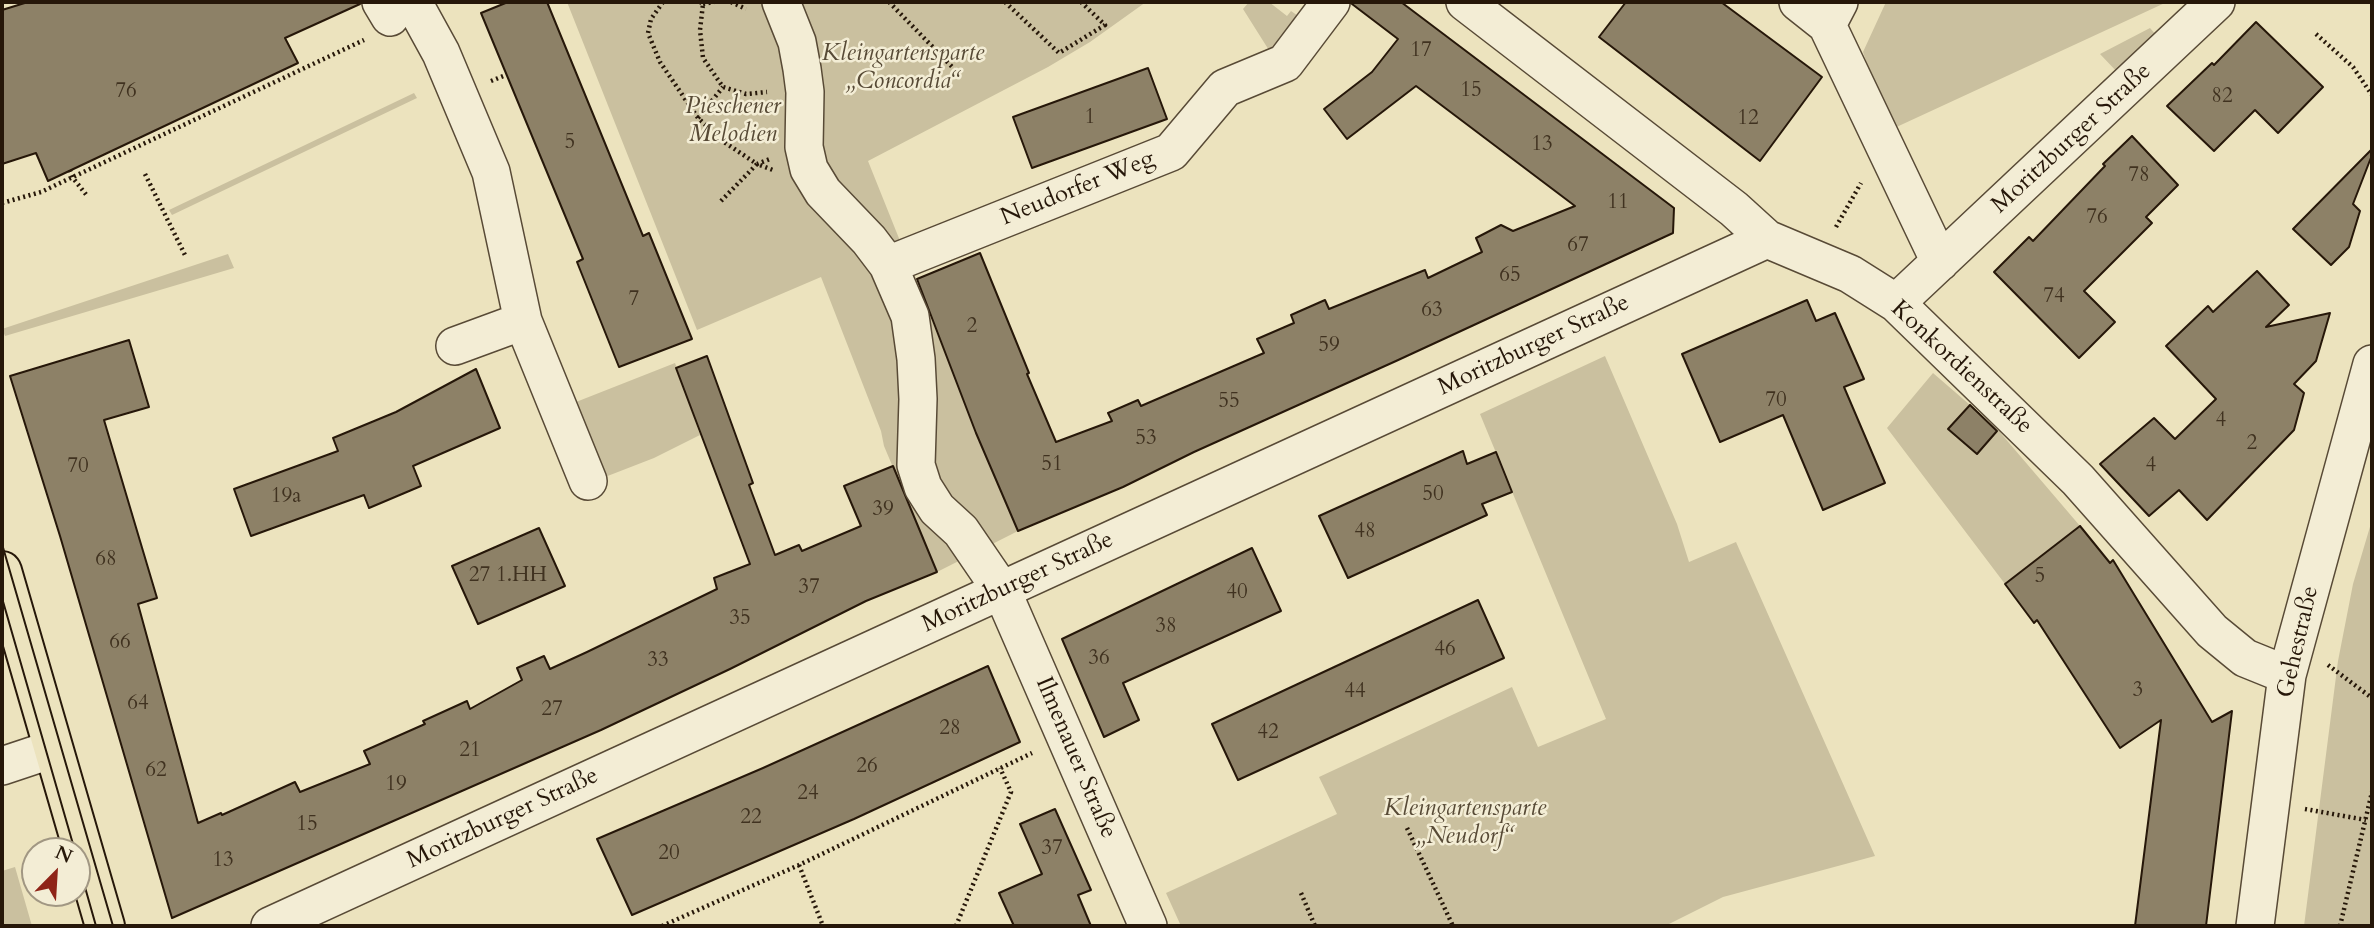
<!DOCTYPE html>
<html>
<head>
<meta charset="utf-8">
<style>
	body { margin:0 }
	#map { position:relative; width:2374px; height:928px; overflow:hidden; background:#ece3be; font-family:Cardo,serif }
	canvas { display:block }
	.frame { position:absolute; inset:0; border:4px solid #261709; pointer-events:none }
	.north { position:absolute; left:21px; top:837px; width:70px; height:70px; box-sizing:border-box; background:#f3edd5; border:2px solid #a19783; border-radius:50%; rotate:24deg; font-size:19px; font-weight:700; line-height:28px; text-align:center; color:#261709 }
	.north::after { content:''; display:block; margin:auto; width:24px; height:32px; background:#8f2418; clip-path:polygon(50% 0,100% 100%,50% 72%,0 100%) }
</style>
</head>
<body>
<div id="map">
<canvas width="2374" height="928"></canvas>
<div class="frame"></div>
<div class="north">N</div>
</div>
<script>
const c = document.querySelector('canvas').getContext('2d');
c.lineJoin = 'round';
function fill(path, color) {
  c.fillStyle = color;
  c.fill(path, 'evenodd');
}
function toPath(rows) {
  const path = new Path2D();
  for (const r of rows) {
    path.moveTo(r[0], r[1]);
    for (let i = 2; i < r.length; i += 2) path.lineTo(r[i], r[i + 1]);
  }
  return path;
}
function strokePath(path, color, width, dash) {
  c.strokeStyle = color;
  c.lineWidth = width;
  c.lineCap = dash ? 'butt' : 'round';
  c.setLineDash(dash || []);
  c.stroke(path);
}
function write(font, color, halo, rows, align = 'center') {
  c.font = font + ' Cardo,serif';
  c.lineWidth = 5;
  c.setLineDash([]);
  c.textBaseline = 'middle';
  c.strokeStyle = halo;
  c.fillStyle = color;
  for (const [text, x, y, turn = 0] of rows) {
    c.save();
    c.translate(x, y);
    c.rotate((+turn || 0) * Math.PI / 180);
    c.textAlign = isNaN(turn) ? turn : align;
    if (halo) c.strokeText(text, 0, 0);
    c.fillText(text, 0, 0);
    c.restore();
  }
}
fill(toPath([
	[567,2,1146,2,1090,42,1048,67,868,161,977,433,1018,531,937,572,884,446,881,431,821,277,697,330],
	[1249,2,1269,2,1287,16,1291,11,1301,18,1272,55,1243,9],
	[1886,2,2167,2,1890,130,1863,52],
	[2150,28,2157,36,2119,74,2100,54],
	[414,93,417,98,172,215,169,210],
	[228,254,234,268,5,336,2,329],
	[1605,356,1677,524,1689,562,1736,542,1875,856,1723,897,1665,926,1181,926,1166,893,1337,814,1319,777,1512,687,1538,747,1606,719,1480,414],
	[675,363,700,435,654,458,605,477,576,402],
	[1933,373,1970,405,1949,428,1977,454,1998,430,2080,526,2005,584,1887,428],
	[2372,520,2372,926,2304,926,2338,661,2353,584],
	[15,867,32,926,2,926,2,871]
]), '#cac09f');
const building = toPath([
	[28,2,360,2,360,4,285,38,298,63,48,181,36,153,2,164,2,10,28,2],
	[508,2,547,2,643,236,649,233,692,339,619,367,577,262,583,259,481,13,508,2],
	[1352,2,1401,2,1674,208,1673,233,1396,361,1194,452,1123,487,1018,531,976,433,917,279,980,253,1029,373,1027,374,1056,442,1112,421,1108,413,1138,400,1141,406,1264,353,1257,339,1294,323,1291,315,1325,300,1329,309,1425,270,1428,278,1482,252,1476,238,1501,225,1513,231,1575,206,1416,86,1347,139,1324,109,1372,72,1398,39,1352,4,1352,2],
	[1626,2,1721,2,1822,77,1760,161,1599,37,1626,2],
	[2256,22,2323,87,2278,133,2255,110,2214,151,2167,106,2212,63,2214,65,2256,22],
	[1148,68,1167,119,1032,168,1013,117,1148,68],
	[2132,136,2178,185,2146,217,2152,223,2084,291,2115,322,2079,358,1994,272,2029,237,2033,241,2105,166,2103,164,2132,136],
	[2372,149,2372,155,2353,204,2360,211,2349,247,2331,265,2293,229,2372,149],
	[2257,271,2289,305,2266,327,2330,313,2316,361,2294,384,2304,393,2294,430,2207,520,2179,490,2149,516,2100,464,2154,418,2175,439,2216,399,2166,346,2208,306,2213,312,2257,271],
	[1807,300,1816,321,1835,313,1864,379,1844,387,1885,483,1823,510,1783,415,1720,442,1682,354,1807,300],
	[129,340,149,407,104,420,157,598,138,604,198,823,221,813,222,815,295,782,300,792,370,764,364,751,425,724,423,721,467,701,470,709,522,680,517,668,544,656,550,669,587,652,717,589,714,578,750,564,676,368,707,356,753,483,749,485,775,555,799,545,802,551,861,526,844,486,893,466,937,572,866,601,730,669,601,730,172,918,60,536,10,376,129,340],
	[476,369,500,428,413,466,421,486,369,508,364,495,251,536,234,489,338,451,333,438,396,412,476,369],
	[1970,405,1997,431,1977,454,1948,429,1970,405],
	[1463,451,1467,464,1496,452,1512,492,1482,504,1487,515,1348,578,1319,516,1463,451],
	[2080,526,2110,563,2113,560,2212,722,2232,711,2206,926,2135,926,2161,720,2120,748,2037,620,2034,623,2005,584,2080,526],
	[539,528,565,586,478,624,452,566,539,528],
	[1252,548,1281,611,1123,683,1139,720,1104,737,1062,639,1252,548],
	[1478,600,1504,658,1238,780,1212,724,1478,600],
	[988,666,1020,742,854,819,632,915,597,839,763,768,988,666],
	[1055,809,1091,890,1078,895,1091,926,1014,926,999,893,1042,874,1020,824,1055,809]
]);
fill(building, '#8d8167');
strokePath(building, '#261709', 2);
const minor = toPath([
	[381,2,390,17],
	[413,2,441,53,491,172,523,321,588,481],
	[781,2,797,42,802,69,805,92,804,147,809,169,823,192,869,240,888,265,910,316,916,359,918,399,916,465,923,487,937,509,961,531,1002,591,1148,926],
	[1465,2,1734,209,1767,239,1850,274,1896,303,2078,480,2212,631,2245,658,2287,675],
	[1798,2,1827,25],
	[1839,2,1827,25,1940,262],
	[888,265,1171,152,1225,88,1285,63,1331,2],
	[1896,303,2216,2],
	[455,346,523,321],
	[2,766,53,749],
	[270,926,1767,239],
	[2255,926,2287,675,2372,364]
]);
const major = toPath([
	[2,571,105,926]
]);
strokePath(minor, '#584a36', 40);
strokePath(major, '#261709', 42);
strokePath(toPath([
	[663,2,651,19,648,33,660,62,698,118,724,142,757,164,770,159],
	[700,2,703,4,700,30,703,58,723,87,746,94,767,92],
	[731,2,746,9],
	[889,2,961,76],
	[1005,2,1059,53,1105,25,1081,2],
	[703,4,714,2],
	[2316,34,2353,67,2372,95],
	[491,81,506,75],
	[698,118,723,87],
	[70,170,73,178,88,197],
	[145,174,186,257],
	[721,201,757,164,773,170],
	[2,203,41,192,364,40],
	[1836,227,1861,183],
	[2328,665,2372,698],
	[2305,809,2366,820],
	[1407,828,1453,926],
	[799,865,823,926],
	[1301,893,1315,926],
	[662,926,799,865,1032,753],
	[956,926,1011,792,1000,768],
	[2340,926,2372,792]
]), '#261709', 4.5, [2, 3.5]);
strokePath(minor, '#f3edd5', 37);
strokePath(major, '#ece3be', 38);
strokePath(toPath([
	[2,544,113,926],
	[2,598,75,851],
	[77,859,96,926]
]), '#261709', 2);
write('21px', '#403220', null, [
	["17",1421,51],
	["15",1471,91],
	["76",126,92],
	["82",2222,97],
	["1",1090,118],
	["12",1748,119],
	["5",570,143],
	["13",1542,145],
	["78",2139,176],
	["11",1618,203],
	["76",2097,218],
	["67",1578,246],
	["65",1510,276],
	["74",2054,297],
	["7",634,300],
	["63",1432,311],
	["2",972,327],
	["59",1329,346],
	["70",1776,401],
	["55",1229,402],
	["4",2221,421],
	["53",1146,439],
	["2",2252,444],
	["51",1052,465],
	["4",2151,466],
	["70",78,467],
	["50",1433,495],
	["19a",286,497],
	["39",883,510],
	["48",1365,532],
	["68",106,560],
	["27 1.HH",508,576],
	["5",2040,577],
	["37",809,588],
	["40",1237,593],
	["35",740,619],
	["38",1166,627],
	["66",120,643],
	["46",1445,650],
	["36",1099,659],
	["33",658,661],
	["3",2138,691],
	["44",1355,692],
	["64",138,704],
	["27",552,710],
	["28",950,729],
	["42",1268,733],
	["21",470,751],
	["26",867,767],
	["62",156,771],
	["19",396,785],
	["24",808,794],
	["22",751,818],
	["15",307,825],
	["37",1052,849],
	["20",669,854],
	["13",223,861]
]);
write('italic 24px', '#574a36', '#f3edd5', [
	["Kleingartensparte",903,54],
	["„Concordia“",903,82],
	["Pieschener",733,107],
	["Melodien",733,135],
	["Kleingartensparte",1465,809],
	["„Neudorf“",1465,837]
]);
write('24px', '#261709', '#f3edd5', [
	["Moritzburger Straße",2072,139,-43],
	["Neudorfer Weg",1078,189,-22],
	["Moritzburger Straße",1534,346,-25],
	["Konkordienstraße",1961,368,43],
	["Moritzburger Straße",1018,583,-25],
	["Gehestraße",2299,642,-77],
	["Ilmenauer Straße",1075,758,67],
	["Moritzburger Straße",503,819,-25]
]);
</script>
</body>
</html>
